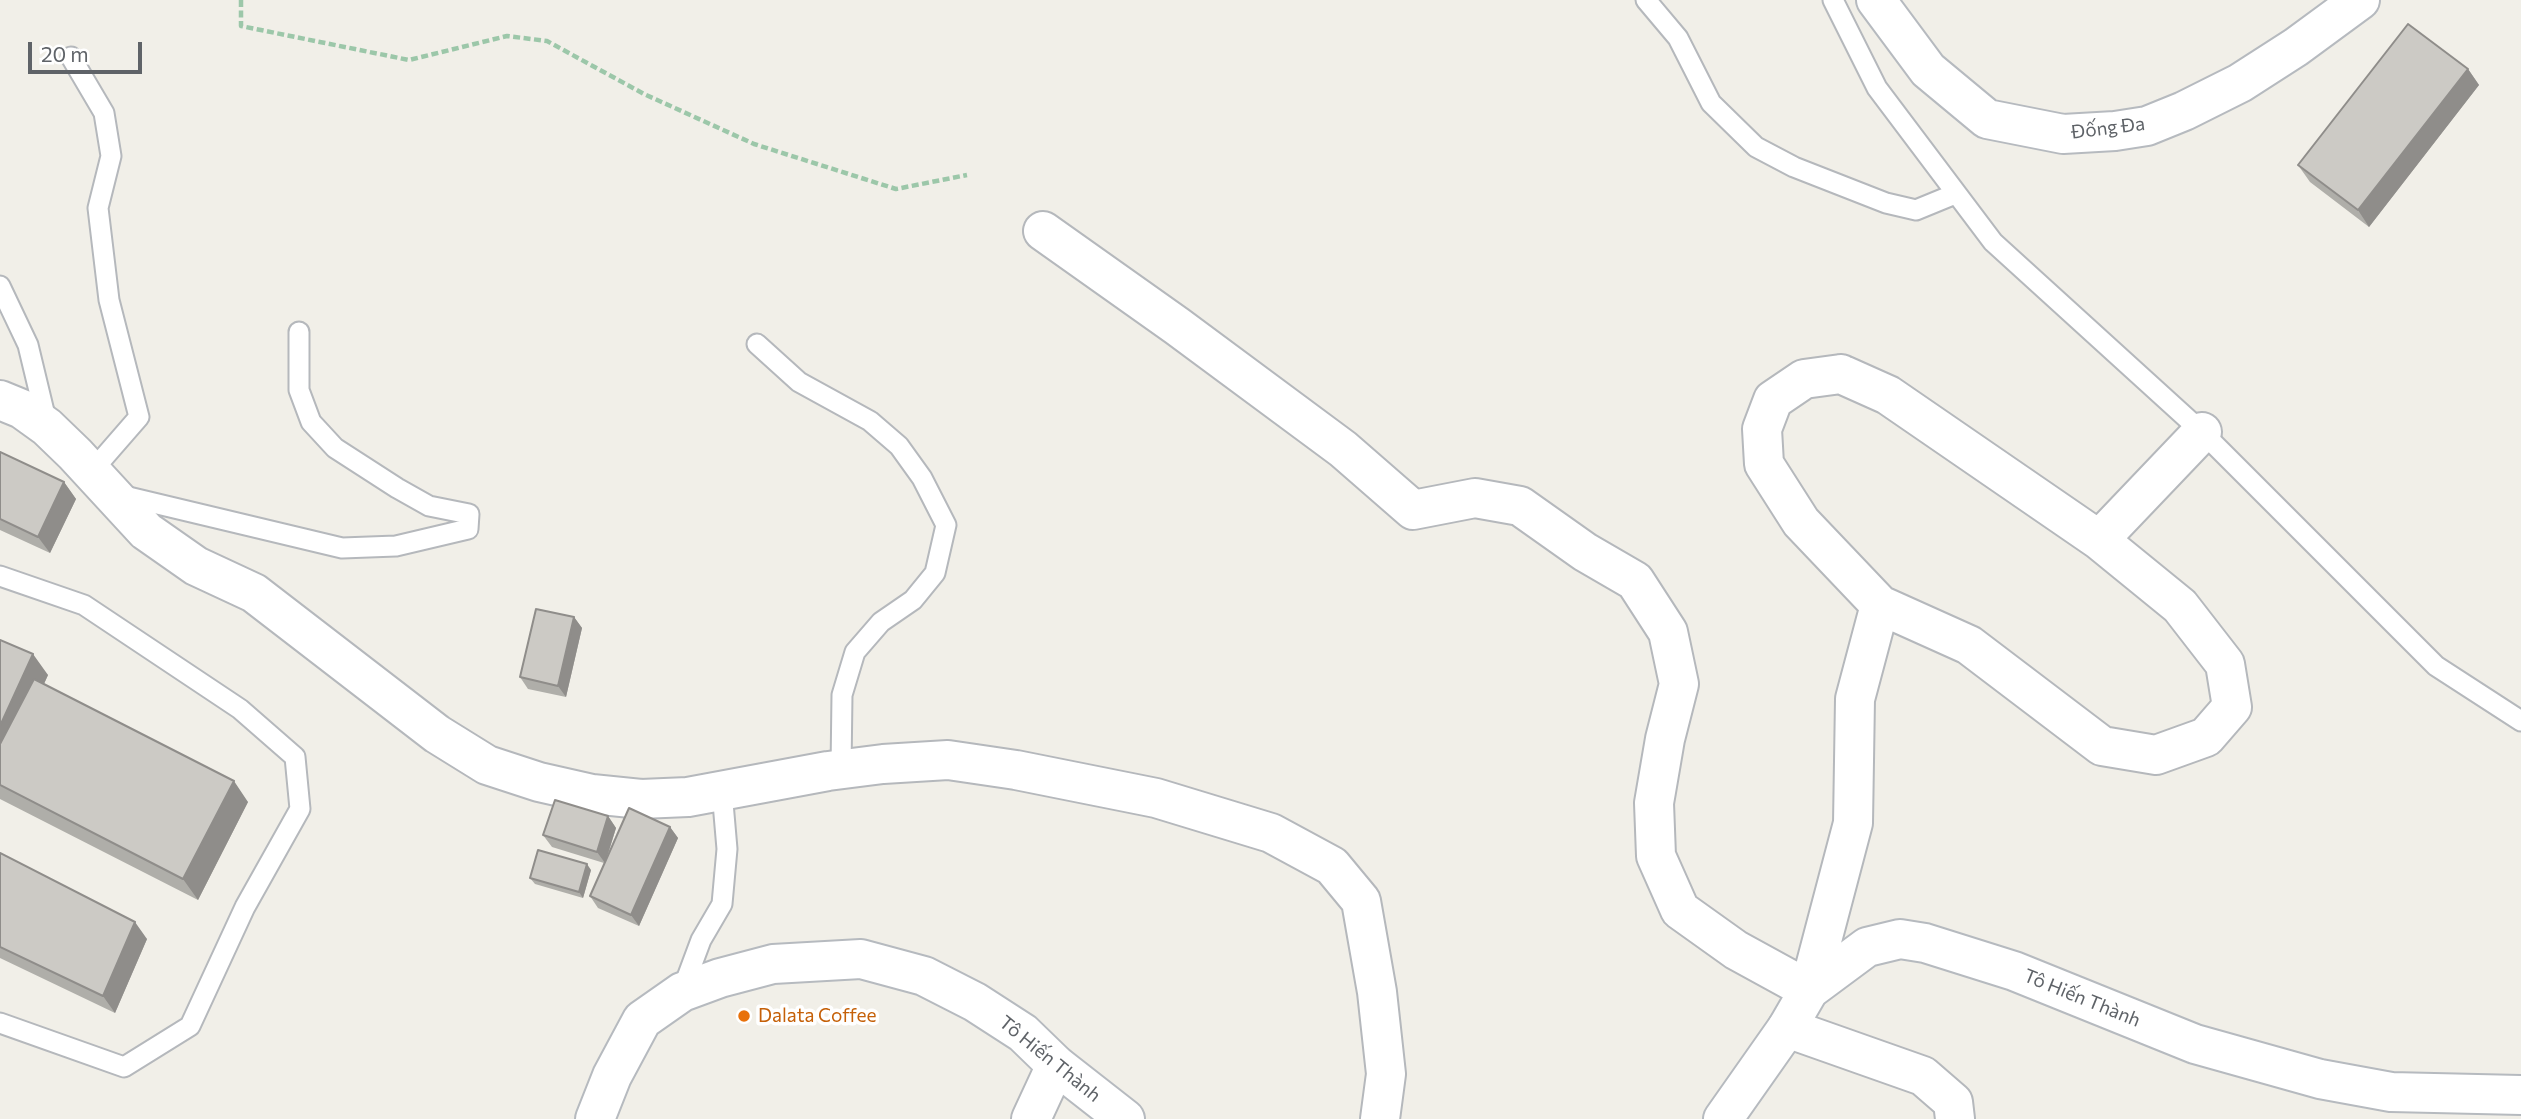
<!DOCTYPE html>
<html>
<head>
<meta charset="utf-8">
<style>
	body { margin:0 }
	#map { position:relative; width:2521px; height:1119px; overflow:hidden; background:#f1efe8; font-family:Commissioner,sans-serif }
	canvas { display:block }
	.scale { position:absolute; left:28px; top:42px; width:114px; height:32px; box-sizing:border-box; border:4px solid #5f6368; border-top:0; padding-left:9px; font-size:21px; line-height:24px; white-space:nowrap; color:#5f6368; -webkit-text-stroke:5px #fff; paint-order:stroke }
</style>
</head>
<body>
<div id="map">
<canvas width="2521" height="1119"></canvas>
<div class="scale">20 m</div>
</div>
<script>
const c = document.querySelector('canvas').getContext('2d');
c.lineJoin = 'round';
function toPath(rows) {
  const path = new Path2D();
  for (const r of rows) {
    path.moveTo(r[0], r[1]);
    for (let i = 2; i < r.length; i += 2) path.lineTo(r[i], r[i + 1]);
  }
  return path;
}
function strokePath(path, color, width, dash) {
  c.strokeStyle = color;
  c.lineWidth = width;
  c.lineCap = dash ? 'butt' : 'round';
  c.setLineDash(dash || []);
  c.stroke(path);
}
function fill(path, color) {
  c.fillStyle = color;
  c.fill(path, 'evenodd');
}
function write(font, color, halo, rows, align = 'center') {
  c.font = font + ' Commissioner,sans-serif';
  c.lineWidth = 7;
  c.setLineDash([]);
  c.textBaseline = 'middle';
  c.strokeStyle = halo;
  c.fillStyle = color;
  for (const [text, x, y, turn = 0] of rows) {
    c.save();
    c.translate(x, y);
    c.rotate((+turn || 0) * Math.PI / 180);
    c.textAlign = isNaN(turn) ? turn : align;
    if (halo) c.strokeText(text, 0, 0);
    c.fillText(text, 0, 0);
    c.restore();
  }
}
const lane = toPath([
	[1646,0,1678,38,1711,103,1756,147,1794,167,1886,203,1916,210,1955,194],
	[1833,0,1877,88,1993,242,2202,432,2436,666,2521,721],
	[71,57,104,113,111,156,98,208,109,300,139,417,92,471],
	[0,286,28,345,47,424],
	[757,344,799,382,870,421,899,446,922,478,946,525,935,573,913,600,881,622,855,652,842,695,841,769],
	[120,495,342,548,396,546,468,529,469,514,429,506,397,488,335,448,311,422,299,390,299,332],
	[0,576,84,605,240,709,295,757,300,809,245,907,190,1026,124,1067,0,1023],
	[682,991,701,940,722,904,727,849,722,791]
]);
const street = toPath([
	[1043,231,1177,326,1343,449,1413,510,1475,498,1520,506,1585,552,1635,581,1668,632,1679,684,1665,739,1654,803,1656,856,1680,910,1736,950,1809,990,1853,823,1855,699,1880,605],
	[1841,374,1888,395,2099,540,2180,606,2225,664,2232,707,2206,737,2156,755,2102,746,1969,645,1880,605,1801,522,1764,464,1762,429,1773,400,1804,379,1841,374],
	[0,400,22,409,47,427,75,454,146,531,196,566,254,593,437,734,487,765,539,782,592,794,641,799,688,797,828,771,883,764,948,760,1016,770,1156,798,1271,833,1332,866,1361,901,1377,992,1386,1074,1380,1119],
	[2099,540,2202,432],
	[1787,1028,1923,1076,1953,1102,1955,1119],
	[1031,1119,1056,1065]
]);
const secondary = toPath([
	[1876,0,1928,70,1987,119,2063,134,2115,131,2147,126,2184,111,2240,83,2296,47,2360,0],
	[595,1119,612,1076,642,1020,682,992,720,978,773,964,861,959,924,976,975,1002,1023,1033,1056,1065,1125,1119],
	[1723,1119,1787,1028,1809,990,1867,947,1900,939,1925,943,2014,971,2195,1044,2320,1079,2391,1092,2521,1095]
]);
strokePath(lane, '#b5b8bc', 23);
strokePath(street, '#b5b8bc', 42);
strokePath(secondary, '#b6babf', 42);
strokePath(toPath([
	[241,0,241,26,409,60,507,36,547,41,644,94,754,144,896,189,967,175]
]), '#9cc7a9', 4.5, [7, 3.5]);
strokePath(lane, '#fff', 19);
strokePath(street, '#fff', 38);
strokePath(secondary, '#fff', 38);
fill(toPath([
	[2468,69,2479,85,2369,227,2310,182,2298,165],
	[0,452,64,482,76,499,50,553,0,530],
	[574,617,582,628,566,697,528,689,520,677],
	[0,640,48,675,44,684,248,802,198,900,0,799],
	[608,816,616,828,606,861,670,827,678,838,639,926,598,908,590,896,604,863,552,847,543,835],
	[0,853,147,939,115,1013,0,958],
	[591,870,583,898,535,884,530,878]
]), '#afaea9');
fill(toPath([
	[2468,69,2479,85,2369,227,2358,210],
	[64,482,76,499,50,553,38,537],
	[574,617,582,628,566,697,558,686],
	[33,654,48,675,0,779,0,726],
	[234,781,248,802,198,900,183,879],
	[608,816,616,828,605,863,597,852],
	[670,827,678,838,639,926,631,915],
	[587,864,591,870,583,898,579,892],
	[135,922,147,939,115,1013,103,996]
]), '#8f8d8a');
const building = toPath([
	[2408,24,2468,69,2358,210,2298,165,2408,24],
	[0,452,64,482,38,537,0,519,0,452],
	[536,609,574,617,558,686,520,677,536,609],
	[0,640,33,654,0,726,0,640],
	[34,679,234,781,183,879,0,785,0,744,34,679],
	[555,800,608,816,597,852,543,835,555,800],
	[629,808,670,827,631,915,590,896,629,808],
	[538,850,587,864,579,892,530,878,538,850],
	[0,853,135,922,103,996,0,947,0,853]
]);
fill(building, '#cccac5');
strokePath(building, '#8f8d8a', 2);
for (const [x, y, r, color] of [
	[744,1016,7,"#e8710a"]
]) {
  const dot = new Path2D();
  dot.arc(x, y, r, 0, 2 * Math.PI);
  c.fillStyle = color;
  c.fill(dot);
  strokePath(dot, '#fff', 2.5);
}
write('19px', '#5f6368', '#fff', [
	["Đống Đa",2108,128,-7],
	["Tô Hiến Thành",2082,998,22],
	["Tô Hiến Thành",1050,1059,39]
]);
write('19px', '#c56008', '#fff', [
	["Dalata Coffee",758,1016]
], 'left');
</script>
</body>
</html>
